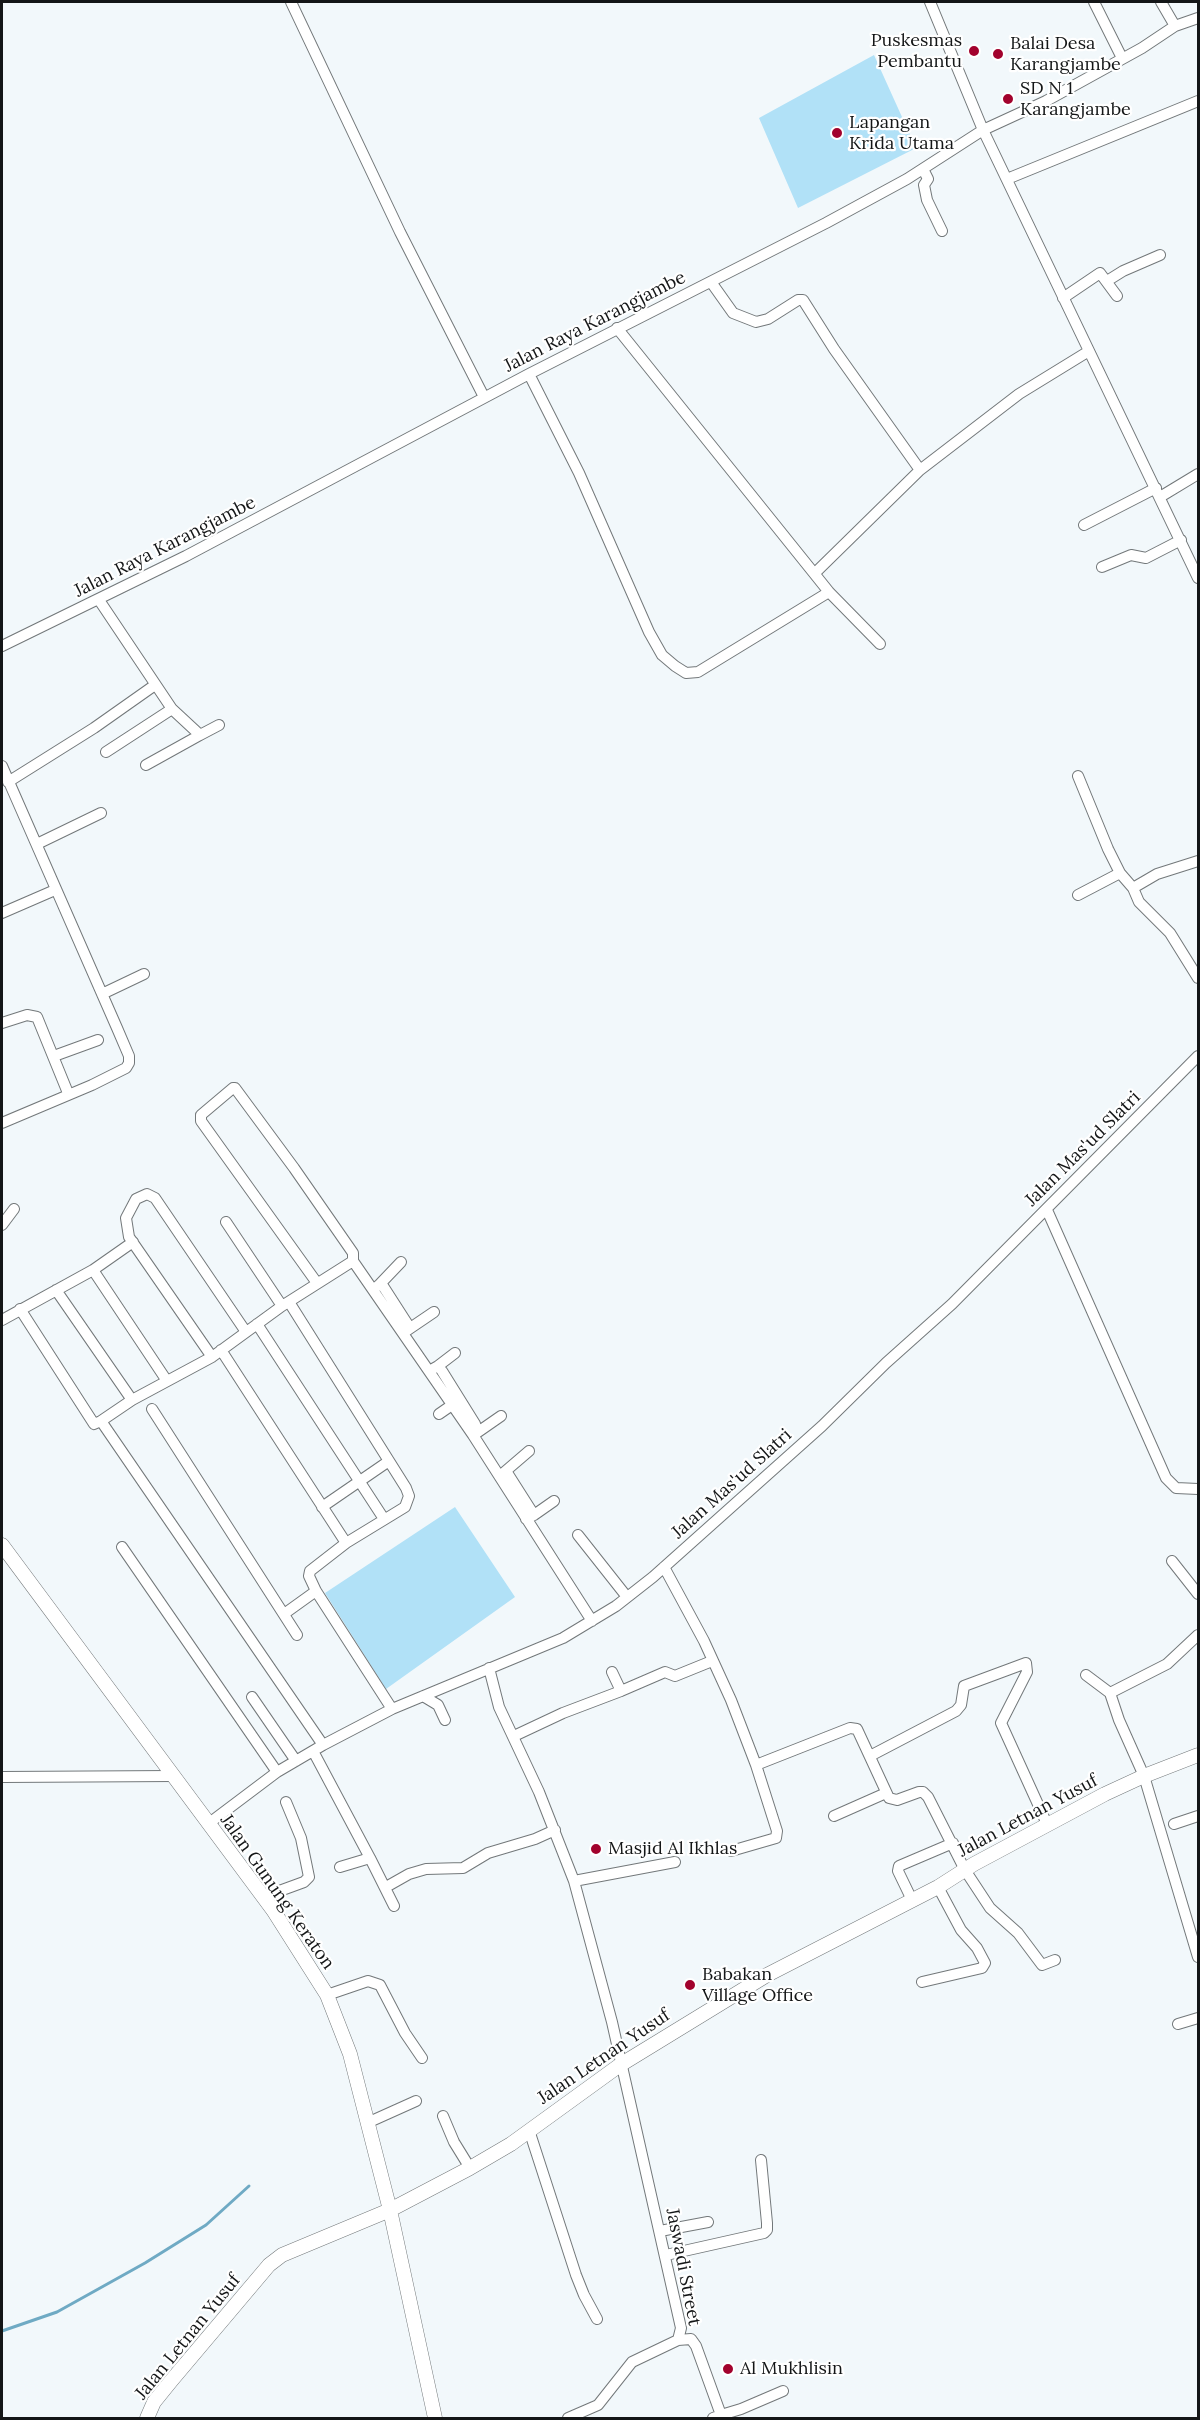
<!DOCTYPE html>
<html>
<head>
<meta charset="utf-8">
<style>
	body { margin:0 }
	#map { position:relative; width:1200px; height:2420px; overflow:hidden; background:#f2f8fb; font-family:Lora,serif }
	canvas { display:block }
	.frame { position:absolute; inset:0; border:3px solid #141617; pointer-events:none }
</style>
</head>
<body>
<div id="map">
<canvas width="1200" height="2420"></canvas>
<div class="frame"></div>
</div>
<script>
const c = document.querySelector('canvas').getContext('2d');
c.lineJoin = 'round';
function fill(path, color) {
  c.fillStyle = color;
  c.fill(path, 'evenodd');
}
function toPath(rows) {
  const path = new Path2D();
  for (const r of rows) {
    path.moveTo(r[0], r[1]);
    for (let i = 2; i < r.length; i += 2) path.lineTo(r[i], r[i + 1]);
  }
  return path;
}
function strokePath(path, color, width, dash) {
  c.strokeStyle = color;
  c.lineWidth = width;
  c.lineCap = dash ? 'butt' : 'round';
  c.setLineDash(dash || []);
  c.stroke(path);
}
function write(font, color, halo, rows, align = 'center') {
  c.font = font + ' Lora,serif';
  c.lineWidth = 4.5;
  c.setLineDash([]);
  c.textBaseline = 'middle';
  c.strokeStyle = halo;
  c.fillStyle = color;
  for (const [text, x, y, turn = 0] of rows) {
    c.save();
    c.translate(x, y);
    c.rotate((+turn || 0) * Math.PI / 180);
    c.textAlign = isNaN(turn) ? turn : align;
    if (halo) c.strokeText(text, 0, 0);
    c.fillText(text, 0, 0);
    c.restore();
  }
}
fill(toPath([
	[874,55,916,148,798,208,759,118],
	[455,1507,515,1597,386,1689,325,1593]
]), '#b1e1f7');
strokePath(toPath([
	[2,2331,57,2312,145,2263,206,2225,249,2186]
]), '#6faac4', 3);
const minor = toPath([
	[291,2,400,232,484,397],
	[930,2,983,130,1198,578],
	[1094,2,1122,58],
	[1161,2,1175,26],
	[923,169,928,179,924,185,927,200,942,231],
	[1007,179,1198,101],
	[1107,281,1123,271,1160,255],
	[711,282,733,313,756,322,768,319,798,300,803,300,834,349,920,470],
	[1063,298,1100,273,1117,296],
	[617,328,829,592,880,644],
	[529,374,579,473,649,632,662,655,675,666,686,673,698,672,829,592],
	[1160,497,1198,474],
	[1084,525,1156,488],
	[1102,567,1131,555,1146,558,1181,540],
	[815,573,920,470,1019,394,1089,351],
	[99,600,172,709,106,752],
	[2,646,186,556,529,374,826,223,907,179,983,130,1046,101,1142,48,1175,26,1198,18],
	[200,735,219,725],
	[146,765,200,735,172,709],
	[2,766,117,1028,129,1056,129,1063,126,1068,92,1085,2,1123],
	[1078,776,1108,849,1120,873,1133,888],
	[8,782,94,728,155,685],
	[37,844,101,813],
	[1198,861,1157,874,1133,888,1139,902,1170,933,1198,978],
	[1078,895,1120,873],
	[2,913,55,890],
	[102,994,144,974],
	[2,1023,27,1015,37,1017,68,1093],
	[54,1056,98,1040],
	[1047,1210,1166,1478,1176,1488,1198,1489],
	[226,1222,282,1306],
	[2,1225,14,1209],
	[353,1261,473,1435,592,1621],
	[93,1270,167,1381],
	[317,1283,201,1121,201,1115,233,1088,235,1088,294,1168,353,1253,353,1261,282,1306,212,1357,132,1400,101,1421,323,1745],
	[380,1284,401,1262],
	[374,1289,380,1284,383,1286,410,1328],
	[56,1290,132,1400],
	[289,1302,406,1488,409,1496,405,1507,346,1543,310,1571,309,1576,316,1591,392,1709],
	[20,1309,94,1424,101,1421],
	[2,1320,93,1270,133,1242],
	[257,1324,384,1519],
	[406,1331,434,1312],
	[221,1350,346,1543],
	[212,1357,129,1237,126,1218,136,1199,147,1194,155,1198,246,1332],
	[438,1366,455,1353],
	[429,1371,438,1366,442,1371,475,1424,478,1432,473,1435],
	[152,1409,297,1635],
	[439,1414,452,1405],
	[478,1432,501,1416],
	[506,1471,534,1515,526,1519],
	[501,1475,529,1451],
	[322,1507,389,1461],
	[534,1515,554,1501],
	[578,1535,627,1597],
	[122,1547,277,1772],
	[1172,1561,1198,1594],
	[664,1567,704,1641,731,1700,756,1765,850,1728,857,1729,889,1798,897,1800,919,1792,923,1792,928,1797,965,1870,990,1908,1018,1933,1042,1965,1055,1960],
	[284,1614,316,1591],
	[489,1668,499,1707,539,1792,574,1881,612,2022,681,2328,678,2340,632,2362,598,2405,568,2418],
	[612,1672,621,1691,665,1672,675,1676,712,1661],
	[1086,1675,1110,1693,1167,1664,1198,1635],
	[1110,1693,1119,1720,1144,1776,1198,1957],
	[423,1696,438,1705,445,1720],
	[252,1697,296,1761],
	[514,1736,563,1713,621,1691],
	[313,1751,370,1858,340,1867],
	[870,1756,956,1711,961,1705,964,1686,1026,1663,1027,1672,1001,1723,1047,1824],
	[2,1777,173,1776],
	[834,1816,886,1793],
	[208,1824,277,1772,323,1745,392,1709,563,1638,616,1606,653,1577,822,1426,886,1363,952,1304,1198,1056],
	[1174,1824,1198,1816],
	[731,1851,776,1838,777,1831,756,1765],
	[370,1858,394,1906],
	[574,1881,675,1862],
	[386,1887,409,1874,426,1869,463,1868,488,1853,535,1839,555,1830],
	[263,1897,304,1882,309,1877,301,1838,286,1802],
	[912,1900,898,1871,899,1866,953,1843],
	[922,1982,982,1968,985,1963,977,1948,961,1930,938,1887],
	[327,1995,368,1981,380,1985,405,2033,422,2058],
	[1178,2024,1198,2018],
	[443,2116,454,2142,470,2168],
	[367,2123,416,2101],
	[529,2130,576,2275,584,2295,597,2319],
	[660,2231,708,2222],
	[666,2255,764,2233,767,2230,767,2223,761,2160],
	[678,2340,691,2339,696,2346,721,2415,713,2418],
	[721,2415,741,2409,783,2391]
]);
const tertiary = toPath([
	[2,1545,273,1910,327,1995,350,2054,390,2210,435,2418],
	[147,2418,154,2402,171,2381,269,2265,282,2255,390,2210,470,2168,511,2144,620,2065,767,1975,938,1887,974,1864,1105,1794,1144,1776,1198,1755]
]);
strokePath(minor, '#73787a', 12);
strokePath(tertiary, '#73787a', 15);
strokePath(minor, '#fff', 10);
strokePath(tertiary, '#fff', 14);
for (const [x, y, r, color] of [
	[974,51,6,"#a2022d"],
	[998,54,6,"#a2022d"],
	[1008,99,6,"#a2022d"],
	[837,133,6,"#a2022d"],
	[596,1849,6,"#a2022d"],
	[690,1985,6,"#a2022d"],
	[728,2369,6,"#a2022d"]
]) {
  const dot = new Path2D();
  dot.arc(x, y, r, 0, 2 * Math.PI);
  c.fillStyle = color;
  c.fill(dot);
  strokePath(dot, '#fff', 2);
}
write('18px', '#141617', '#fff', [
	["Puskesmas",962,41,"right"],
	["Pembantu",962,62,"right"],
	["Balai Desa",1010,44],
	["Karangjambe",1010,65],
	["SD N 1",1020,89],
	["Karangjambe",1020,110],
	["Lapangan",849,123],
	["Krida Utama",849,144],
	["Masjid Al Ikhlas",608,1849],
	["Babakan",702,1975],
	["Village Office",702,1996],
	["Al Mukhlisin",740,2369]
], 'left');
write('18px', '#141617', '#fff', [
	["Jalan Raya Karangjambe",595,322,-27],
	["Jalan Raya Karangjambe",165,547,-27],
	["Jalan Mas'ud Slatri",1083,1149,-45],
	["Jalan Mas'ud Slatri",732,1484,-42],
	["Jalan Letnan Yusuf",1028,1816,-28],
	["Jalan Gunung Keraton",277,1892,55],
	["Jalan Letnan Yusuf",604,2057,-34],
	["Jaswadi Street",683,2267,79],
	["Jalan Letnan Yusuf",188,2337,-51]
]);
</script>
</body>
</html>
